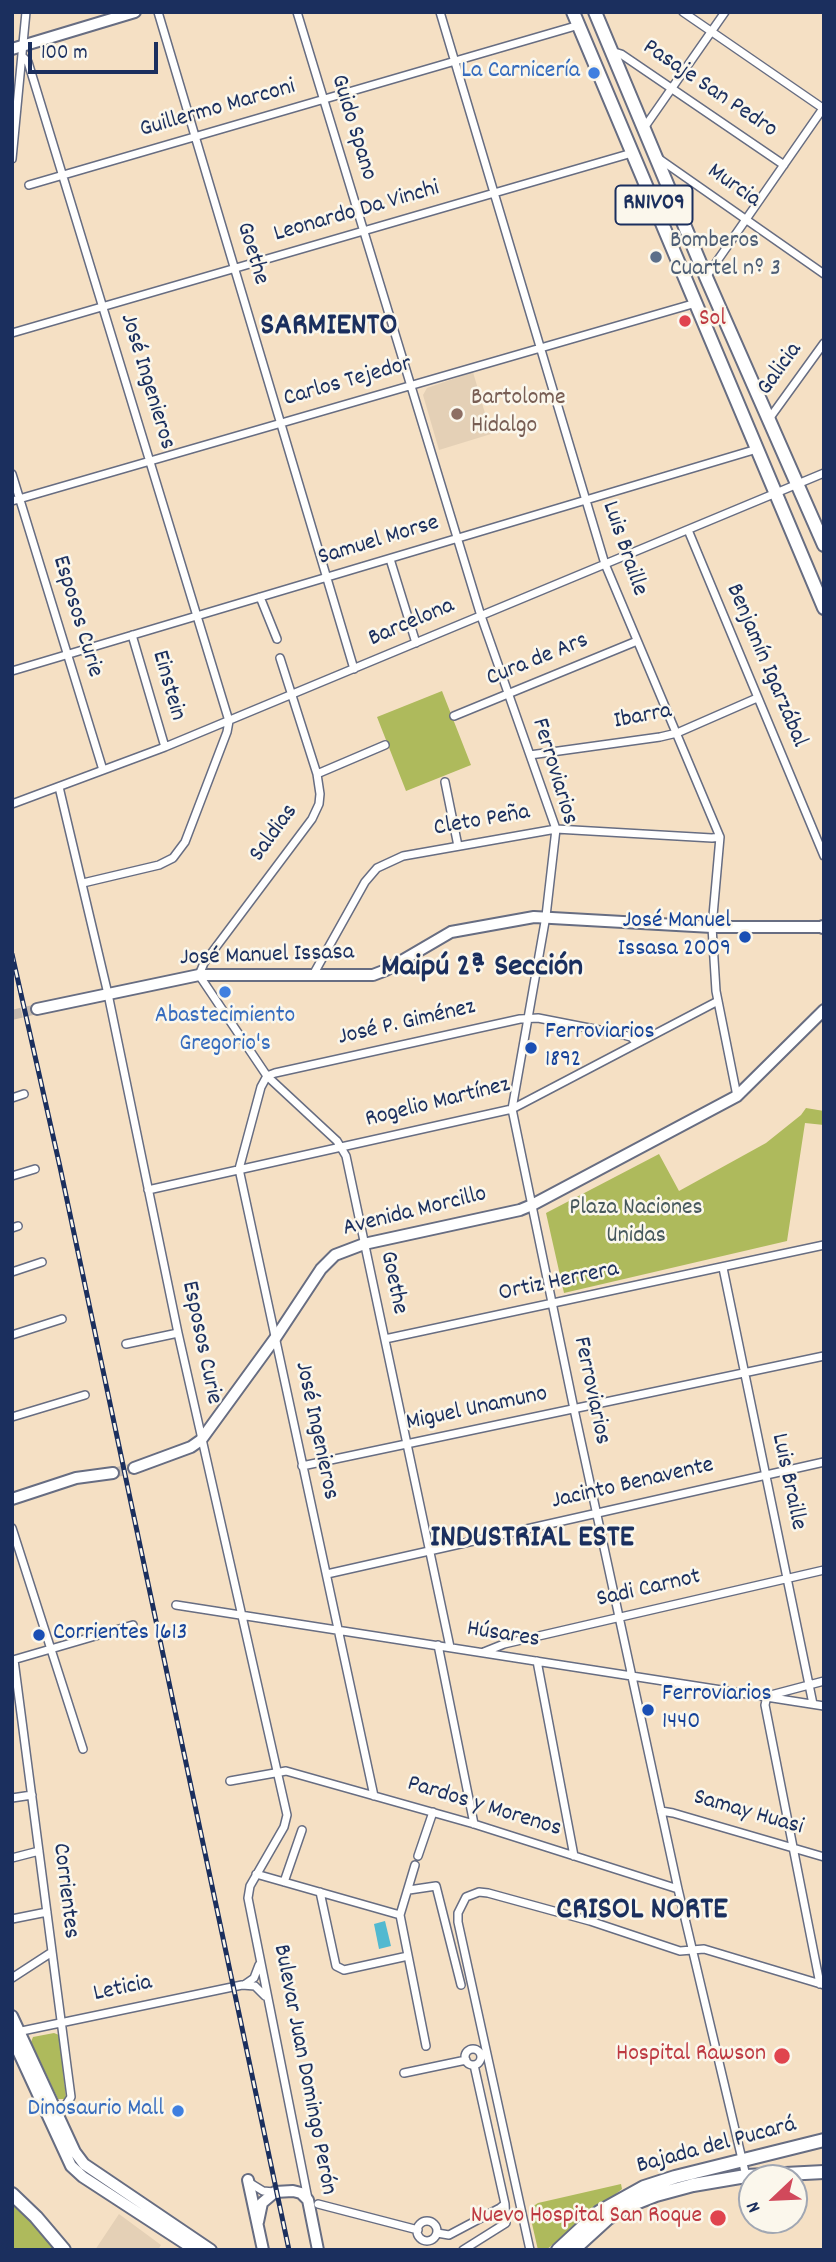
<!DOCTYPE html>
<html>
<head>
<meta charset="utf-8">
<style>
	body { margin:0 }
	#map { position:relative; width:836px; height:2262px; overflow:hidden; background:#f5e0c4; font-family:Dekko,sans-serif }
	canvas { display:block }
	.frame { position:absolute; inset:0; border:14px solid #1b2f5e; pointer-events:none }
	.north { position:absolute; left:738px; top:2164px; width:70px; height:70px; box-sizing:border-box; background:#fbf7ec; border:2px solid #a1a7b3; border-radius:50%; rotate:247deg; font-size:19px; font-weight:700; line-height:28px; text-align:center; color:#1b2f5e }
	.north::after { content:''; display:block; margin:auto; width:24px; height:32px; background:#d1495b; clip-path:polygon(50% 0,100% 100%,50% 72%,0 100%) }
	.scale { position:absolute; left:28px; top:42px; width:130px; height:32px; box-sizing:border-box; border:4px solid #1b2f5e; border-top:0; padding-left:9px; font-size:21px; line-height:24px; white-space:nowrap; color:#1b2f5e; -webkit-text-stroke:5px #fbf7ec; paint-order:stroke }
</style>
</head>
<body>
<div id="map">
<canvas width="836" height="2262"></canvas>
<div class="frame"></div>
<div class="north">N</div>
<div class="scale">100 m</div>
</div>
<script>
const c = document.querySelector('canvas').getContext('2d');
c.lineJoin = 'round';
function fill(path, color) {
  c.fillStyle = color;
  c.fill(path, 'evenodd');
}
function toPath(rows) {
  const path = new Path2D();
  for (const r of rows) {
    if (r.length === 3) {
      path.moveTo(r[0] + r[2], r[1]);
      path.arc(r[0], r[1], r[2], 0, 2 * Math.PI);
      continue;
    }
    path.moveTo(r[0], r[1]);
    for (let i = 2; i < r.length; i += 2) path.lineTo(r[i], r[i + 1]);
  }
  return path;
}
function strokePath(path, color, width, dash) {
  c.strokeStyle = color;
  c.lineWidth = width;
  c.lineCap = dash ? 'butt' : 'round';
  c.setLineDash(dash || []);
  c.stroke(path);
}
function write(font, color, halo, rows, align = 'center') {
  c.font = font + ' Dekko,sans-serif';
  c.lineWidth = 5;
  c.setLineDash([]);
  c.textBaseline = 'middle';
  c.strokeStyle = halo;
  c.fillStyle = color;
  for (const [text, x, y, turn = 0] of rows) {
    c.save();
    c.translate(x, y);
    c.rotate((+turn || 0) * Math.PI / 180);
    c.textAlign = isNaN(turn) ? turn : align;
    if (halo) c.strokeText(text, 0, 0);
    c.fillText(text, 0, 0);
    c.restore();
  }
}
fill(toPath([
	[473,372,491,434,439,450,423,395,427,388],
	[119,2214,161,2245,158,2250,95,2250]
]), '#e4d0b6');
fill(toPath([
	[442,691,471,765,406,791,377,717],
	[806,1108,824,1111,824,1125,805,1123,787,1241,564,1293,546,1213,659,1154,679,1191,766,1143,801,1115],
	[54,2033,59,2035,66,2097,64,2099,58,2099,31,2042,33,2037],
	[621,2184,622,2189,546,2250,538,2250,530,2215,532,2207,538,2203],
	[12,2194,64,2250,12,2250]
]), '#aeba5c');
fill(toPath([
	[385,1921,391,1946,379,1949,374,1924]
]), '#52b9d0');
strokePath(toPath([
	[12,1015,37,1009],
	[113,1473,134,1468]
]), '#c9bdb0', 10, [10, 5]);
const street = toPath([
	[158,12,354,669],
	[297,12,481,616,556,829,546,916,512,1109,574,1409,678,1889,746,2176],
	[440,12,605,564,720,837,712,927,716,991,737,1096],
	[683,12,824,109],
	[611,51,621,54,784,165],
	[22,56,28,62,229,721,227,732,185,842,173,858,159,865,83,883],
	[644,128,725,12],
	[658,158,824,274],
	[12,159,26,12],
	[29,185,579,25],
	[706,277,824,107],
	[12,333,632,153],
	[769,419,824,343],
	[12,474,103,770],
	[12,501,696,303],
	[688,530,824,856],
	[390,559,416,643],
	[260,597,277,639],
	[132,635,165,747],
	[280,658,317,774,320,794,319,804,312,819,204,963,199,975,267,1076,337,1141,346,1156,450,1647],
	[12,671,757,449],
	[454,716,637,641],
	[530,755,660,737,677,733,757,698],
	[317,774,385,745],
	[445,782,458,846],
	[59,787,108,994,178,1333,287,1815,284,1827,250,1886,248,1898,308,2199],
	[12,804,165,747,824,473],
	[313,975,365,882,377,868,403,856,556,829,712,838,720,837],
	[12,1098,24,1094],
	[12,1176,35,1169],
	[148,1190,512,1109,718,1001],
	[12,1228,18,1226],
	[723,1268,813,1704],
	[12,1272,42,1262],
	[12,1335,62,1319],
	[385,1339,824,1245],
	[126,1344,178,1333],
	[12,1417,85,1395],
	[302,1466,824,1356],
	[12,1528,83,1749],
	[327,1574,824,1462],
	[176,1605,824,1706],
	[438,1645,474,1824],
	[484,1652,504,1644,824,1570],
	[13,1660,133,1625],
	[14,1660,71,2097,65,2106,53,2111],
	[537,1661,574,1856],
	[771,1695,824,1681],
	[767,1696,765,1705,820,1984],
	[230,1781,286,1771,474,1824,678,1889],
	[374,1796,239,1169,261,1087,267,1076,275,1073,520,1019,538,1018,620,1034,631,1037,637,1043],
	[12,1798,32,1795],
	[661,1811,673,1813,824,1857],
	[418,1856,433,1812],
	[12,1858,39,1851],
	[256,1874,400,1915,426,2046],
	[284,1882,302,1830],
	[409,1890,436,1886,461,1985],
	[320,1892,336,1966,344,1970,408,1956],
	[400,1915,415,1865],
	[12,1919,47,1912],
	[12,1978,52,1952],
	[244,1985,254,1978,259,1965],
	[17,2032,242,1985,255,1986,265,1996],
	[473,2057,8],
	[404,2073,466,2060],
	[250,2183,263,2191,274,2192],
	[318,2204,418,2230],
	[427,2231,10],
	[437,2233,449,2235,500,2208,505,2204,474,2065],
	[463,2250,506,2223,505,2204],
	[530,2250,458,1922,458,1913,466,1897,479,1892,488,1893,590,1921,680,1951,704,1949,824,1985]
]);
const secondary = toPath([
	[12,49,135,12],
	[37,1009,199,975,373,975,386,970,451,932,534,917,712,927,823,927],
	[134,1468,191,1447,201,1440,276,1337,321,1269,335,1255,364,1244,520,1210,532,1205,737,1096,824,1010],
	[12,1499,76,1478,113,1473],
	[12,2016,75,2152,84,2164,211,2250],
	[12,2038,71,2166,83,2177,195,2250],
	[248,2180,263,2250],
	[258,2222,262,2203,275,2192,293,2191,301,2193,308,2200,318,2250]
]);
const primary = toPath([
	[573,12,824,608],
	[595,12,706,277,824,545],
	[823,927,824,927],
	[12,2194,36,2217,64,2250],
	[558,2250,599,2212,644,2187,675,2177,824,2140],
	[573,2250,607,2219,628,2206,656,2195,693,2185,746,2176,824,2172]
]);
strokePath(street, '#676d82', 10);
strokePath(secondary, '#676d82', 14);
strokePath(primary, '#676d82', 16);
strokePath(street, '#fff', 7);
strokePath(secondary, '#fff', 10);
strokePath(primary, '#fff', 12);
const rail = toPath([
	[12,954,60,1167,289,2250]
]);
strokePath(rail, '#1b2f5e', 5);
strokePath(rail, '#fbf7ec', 2.5, [8]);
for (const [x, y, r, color] of [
	[594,73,7,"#3f7fe0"],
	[656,257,7,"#5c6f8a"],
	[685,321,7,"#e0444e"],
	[457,414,7,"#8d6e63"],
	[745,937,7,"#1a4fb4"],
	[225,992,7,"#3f7fe0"],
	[531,1048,7,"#1a4fb4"],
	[39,1635,7,"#1a4fb4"],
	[648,1710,7,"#1a4fb4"],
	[782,2056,9,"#e0444e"],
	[178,2111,7,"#3f7fe0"],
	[718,2218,9,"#e0444e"]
]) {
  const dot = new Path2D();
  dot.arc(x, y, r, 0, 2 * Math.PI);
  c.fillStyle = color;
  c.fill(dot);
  strokePath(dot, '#fbf7ec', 2.5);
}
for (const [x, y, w] of [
	[654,205,77]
]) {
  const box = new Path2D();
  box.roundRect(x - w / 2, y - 19.5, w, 39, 5);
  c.fillStyle = '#fbf7ec';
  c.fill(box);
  strokePath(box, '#1b2f5e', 2);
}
write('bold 23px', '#1b2f5e', null, [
	["RN1V09",654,205]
]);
write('24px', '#366cbe', '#fbf7ec', [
	["La Carnicería",580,73],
	["Abastecimiento",225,1018,"center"],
	["Gregorio's",225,1046,"center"],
	["Dinosaurio Mall",164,2111]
], 'right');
write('24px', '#1b2f5e', '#fbf7ec', [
	["Pasaje San Pedro",709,90,34],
	["Guillermo Marconi",218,110,-16],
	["Guido Spano",352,128,73],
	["Murcia",733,187,35],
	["Leonardo Da Vinchi",357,213,-16],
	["Goethe",251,254,73],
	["Galicia",781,370,-54],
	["José Ingenieros",146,382,73],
	["Carlos Tejedor",348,383,-16],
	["Samuel Morse",379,542,-17],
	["Luis Braille",623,549,71],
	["Esposos Curie",76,617,73],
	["Barcelona",412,624,-23],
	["Cura de Ars",538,661,-22],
	["Benjamín Igarzábal",765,666,67],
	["Einstein",167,686,74],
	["Ibarra",643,718,-11],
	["Ferroviarios",553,772,73],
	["Cleto Peña",482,822,-10],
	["Saldias",275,834,-54],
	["José Manuel Issasa",267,957,-2],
	["José P. Giménez",407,1024,-13],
	["Rogelio Martínez",438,1104,-14],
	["Avenida Morcillo",415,1213,-14],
	["Goethe",392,1283,78],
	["Ortiz Herrera",559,1283,-12],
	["Esposos Curie",200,1343,78],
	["Ferroviarios",590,1391,78],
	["Miguel Unamuno",477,1410,-12],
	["José Ingenieros",315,1431,78],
	["Luis Braille",787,1482,78],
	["Jacinto Benavente",633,1485,-13],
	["Sadi Carnot",649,1590,-13],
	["Húsares",503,1636,9],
	["Pardos y Morenos",484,1808,17],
	["Samay Huasi",748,1814,16],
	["Corrientes",64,1891,83],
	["Leticia",123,1990,-12],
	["Bulevar Juan Domingo Perón",303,2070,79],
	["Bajada del Pucará",717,2147,-15]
]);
write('24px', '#4e5e75', '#fbf7ec', [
	["Bomberos",670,243],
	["Cuartel nº 3",670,271]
], 'left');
write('24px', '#be3a42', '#fbf7ec', [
	["Sol",699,321,"left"],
	["Hospital Rawson",766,2056],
	["Nuevo Hospital San Roque",702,2218]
], 'right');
write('24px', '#785e54', '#fbf7ec', [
	["Bartolome",471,400],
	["Hidalgo",471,428]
], 'left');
write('24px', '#164399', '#fbf7ec', [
	["José Manuel",731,923,"right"],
	["Issasa 2009",731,951,"right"],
	["Ferroviarios",545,1034],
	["1892",545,1062],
	["Corrientes 1613",53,1635],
	["Ferroviarios",662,1696],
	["1440",662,1724]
], 'left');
write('24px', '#47595d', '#fbf7ec', [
	["Plaza Naciones",636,1210],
	["Unidas",636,1238]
]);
write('bold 32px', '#1b2f5e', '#fbf7ec', [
	["SARMIENTO",329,329],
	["Maipú 2ª Sección",482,970],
	["INDUSTRIAL ESTE",532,1541],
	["CRISOL NORTE",642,1913]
]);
</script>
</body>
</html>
